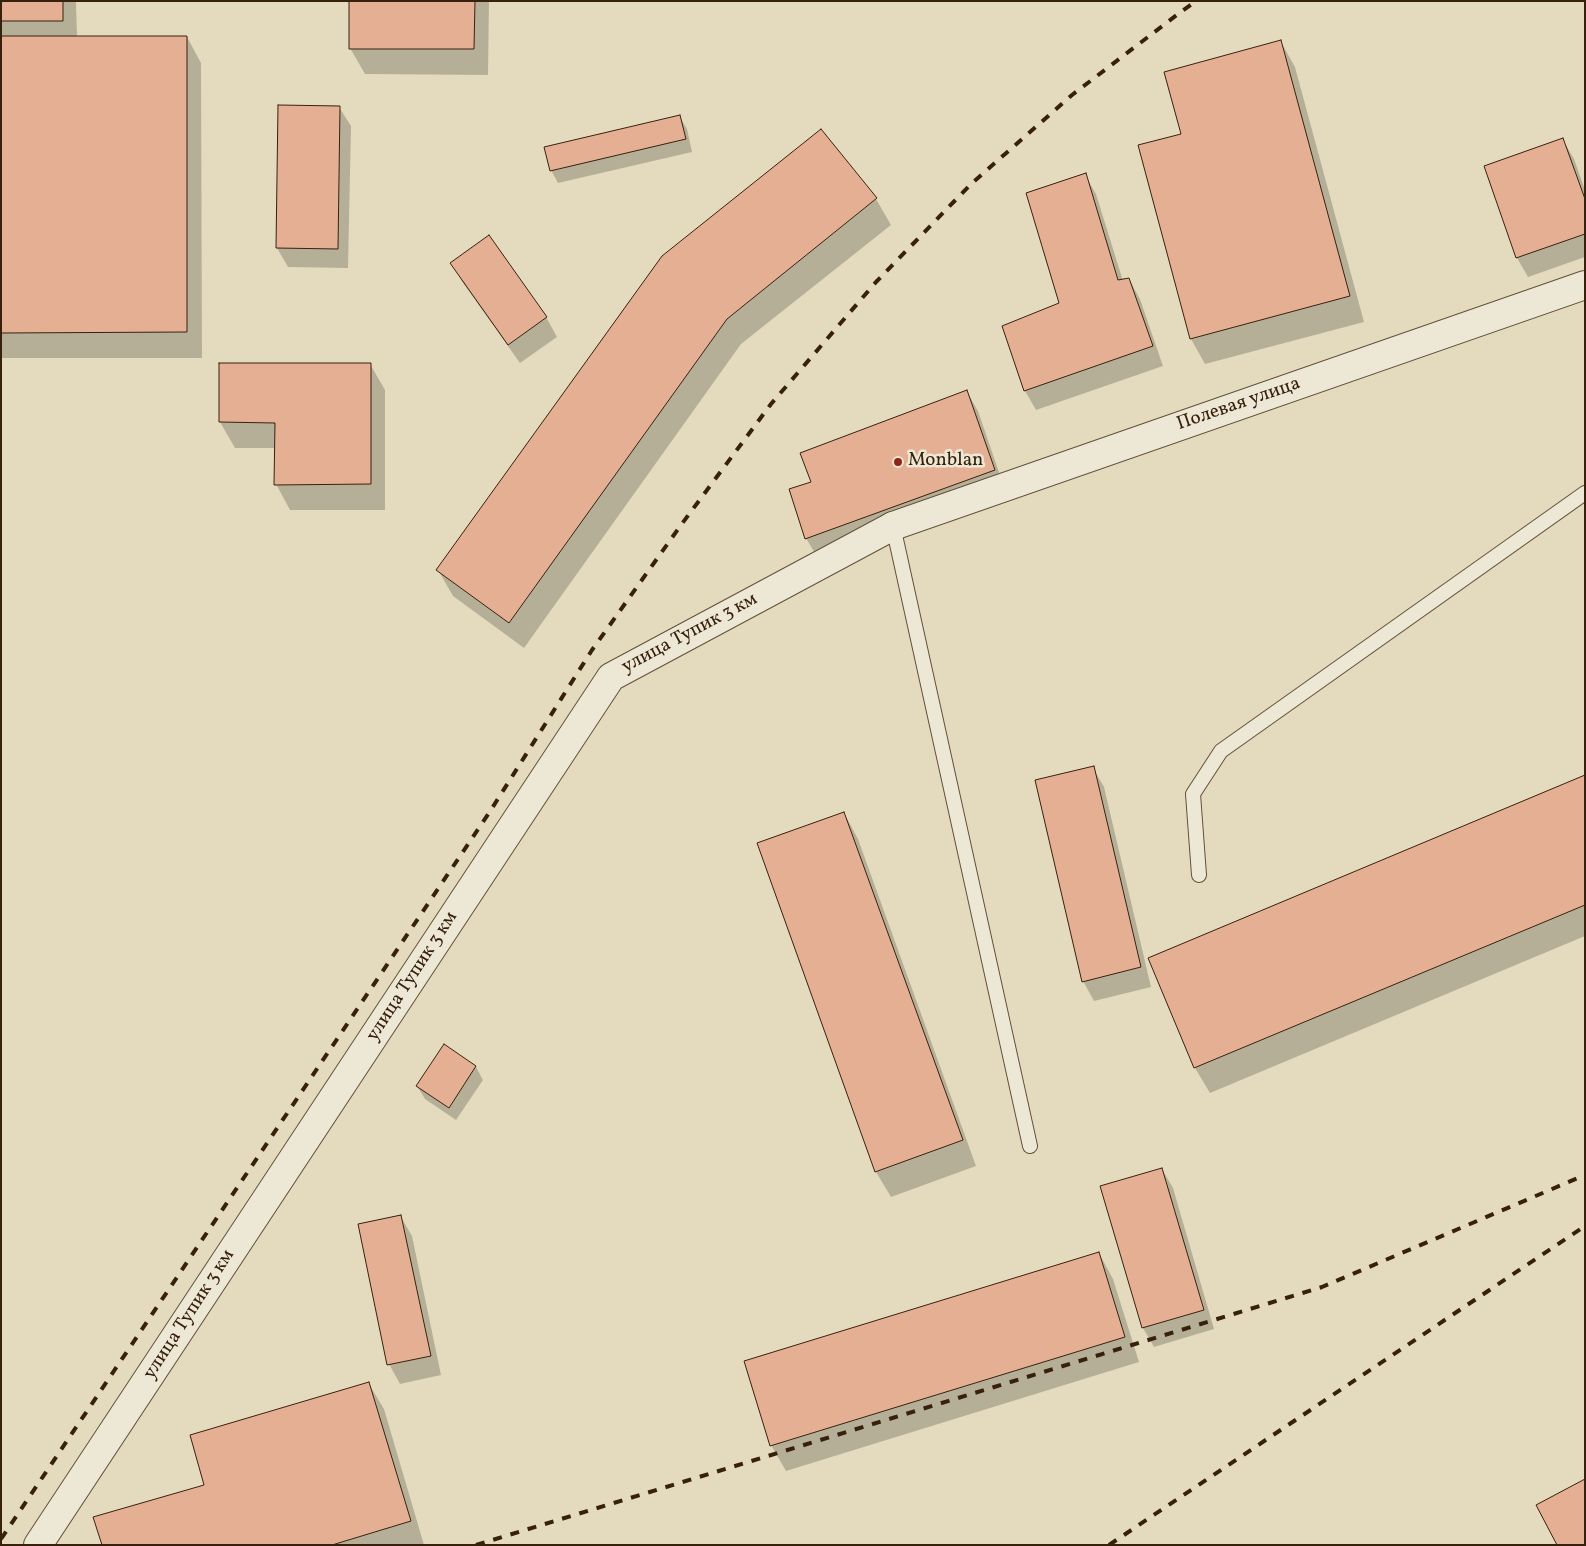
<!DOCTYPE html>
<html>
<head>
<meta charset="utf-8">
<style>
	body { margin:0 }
	#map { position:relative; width:1586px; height:1546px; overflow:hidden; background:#e4dbbf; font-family:Vollkorn,serif }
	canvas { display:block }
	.frame { position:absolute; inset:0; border:2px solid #37210d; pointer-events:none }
</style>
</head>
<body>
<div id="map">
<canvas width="1586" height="1546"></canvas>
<div class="frame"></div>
</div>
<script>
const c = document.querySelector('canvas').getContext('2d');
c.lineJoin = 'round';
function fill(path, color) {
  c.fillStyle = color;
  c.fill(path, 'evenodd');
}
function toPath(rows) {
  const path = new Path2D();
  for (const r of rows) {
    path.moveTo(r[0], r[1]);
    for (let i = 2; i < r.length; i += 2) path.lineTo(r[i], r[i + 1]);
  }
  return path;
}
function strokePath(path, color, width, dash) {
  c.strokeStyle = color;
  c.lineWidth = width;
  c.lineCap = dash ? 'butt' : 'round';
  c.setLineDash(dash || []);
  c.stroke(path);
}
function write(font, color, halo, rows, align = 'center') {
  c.font = font + ' Vollkorn,serif';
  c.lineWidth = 5;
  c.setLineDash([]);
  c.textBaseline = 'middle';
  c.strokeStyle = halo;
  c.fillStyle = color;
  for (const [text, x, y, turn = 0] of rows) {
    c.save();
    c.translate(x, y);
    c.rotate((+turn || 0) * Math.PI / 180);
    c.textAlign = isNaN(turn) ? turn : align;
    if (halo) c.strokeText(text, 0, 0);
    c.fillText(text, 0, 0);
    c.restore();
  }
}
fill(toPath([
	[1,1,76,1,77,37,187,37,201,63,202,358,1,358],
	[351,1,489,1,488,75,365,74,350,48],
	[1281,42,1295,67,1364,322,1205,364,1191,339,1183,135],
	[339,107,351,126,348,268,288,267,277,248],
	[680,117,687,129,692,152,558,183,551,170],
	[821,130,876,199,891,225,741,344,524,648,453,596,438,570],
	[1563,140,1574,159,1585,190,1585,257,1528,277,1517,258,1485,167],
	[1085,175,1096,194,1123,281,1129,279,1140,299,1163,366,1036,410,1025,391,1004,327,1060,303],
	[452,264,546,317,557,337,520,363,463,283],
	[220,364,370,364,385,390,385,510,290,510,276,484,276,448,235,448,220,422],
	[967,392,978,411,1005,490,817,557,806,538,812,483],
	[1093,768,1104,787,1151,987,1094,1001,1083,981],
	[1585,777,1585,936,1210,1093,1195,1068,1150,959],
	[844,813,858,839,976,1166,891,1197,876,1172,758,844],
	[444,1046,476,1067,483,1080,456,1120,425,1099,417,1086],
	[1162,1169,1173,1188,1214,1329,1154,1347,1143,1328,1101,1187],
	[401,1217,412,1236,441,1375,400,1384,389,1364],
	[1099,1253,1113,1279,1139,1362,786,1471,771,1445],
	[369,1384,384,1409,424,1545,103,1545,206,1485]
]), '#0003');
const building = toPath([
	[1,1,63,1,63,21,1,21,1,1],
	[349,1,475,1,474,49,349,49,349,1],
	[1,36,187,36,187,332,1,333,1,36],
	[1281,40,1350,296,1190,339,1138,145,1181,134,1164,72,1281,40],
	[278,105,340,106,338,249,276,248,278,105],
	[680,115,686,139,550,171,544,147,680,115],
	[821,129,877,198,727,319,509,623,436,570,662,256,821,129],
	[1563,138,1585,199,1585,234,1516,258,1484,166,1563,138],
	[1086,173,1118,280,1129,278,1153,346,1024,391,1002,326,1059,303,1026,193,1086,173],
	[489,235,547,317,508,345,450,263,489,235],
	[219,363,371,363,371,484,274,485,275,423,219,422,219,363],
	[967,390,995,470,805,539,789,489,811,482,800,453,967,390],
	[1094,766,1141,967,1082,982,1035,780,1094,766],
	[1585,775,1585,905,1194,1068,1148,958,1585,775],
	[844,812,963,1140,875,1172,757,843,844,812],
	[444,1044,476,1066,449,1108,416,1086,444,1044],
	[1162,1168,1204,1310,1142,1328,1100,1186,1162,1168],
	[401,1215,431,1356,387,1365,358,1224,401,1215],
	[1099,1252,1125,1337,770,1446,744,1361,1099,1252],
	[369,1382,411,1521,332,1545,102,1545,93,1517,204,1485,190,1435,369,1382],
	[1585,1479,1585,1545,1557,1545,1536,1505,1585,1479]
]);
fill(building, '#e4af93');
strokePath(building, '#37210d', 1);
const service = toPath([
	[893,526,1030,1146],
	[1199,875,1193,794,1221,751,1585,493]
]);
const minor = toPath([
	[38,1545,611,677,893,526]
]);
const tertiary = toPath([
	[893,526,1585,285]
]);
strokePath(service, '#62503a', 16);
strokePath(minor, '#62503a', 30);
strokePath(tertiary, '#62503a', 30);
strokePath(service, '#ede8d5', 14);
strokePath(minor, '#ede8d5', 28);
strokePath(tertiary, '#ede8d5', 28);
strokePath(toPath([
	[1,1539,489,813,592,650,681,525,771,404,876,282,971,184,1072,95,1182,11,1196,1],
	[476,1545,1322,1287,1585,1175],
	[1109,1545,1585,1226]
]), '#37210d', 4, [9, 9]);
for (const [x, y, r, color] of [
	[898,462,5,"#8f2418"]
]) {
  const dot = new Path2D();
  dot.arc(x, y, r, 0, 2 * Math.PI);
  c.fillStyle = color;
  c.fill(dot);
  strokePath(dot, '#ede8d5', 2);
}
write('19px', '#37210d', '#ede8d5', [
	["Полевая улица",1239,405,-19],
	["улица Тупик 3 км",690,634,-28],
	["улица Тупик 3 км",413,977,-57],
	["улица Тупик 3 км",190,1315,-57]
]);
write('19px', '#37210d', '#ede8d5', [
	["Monblan",908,462]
], 'left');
</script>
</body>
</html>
